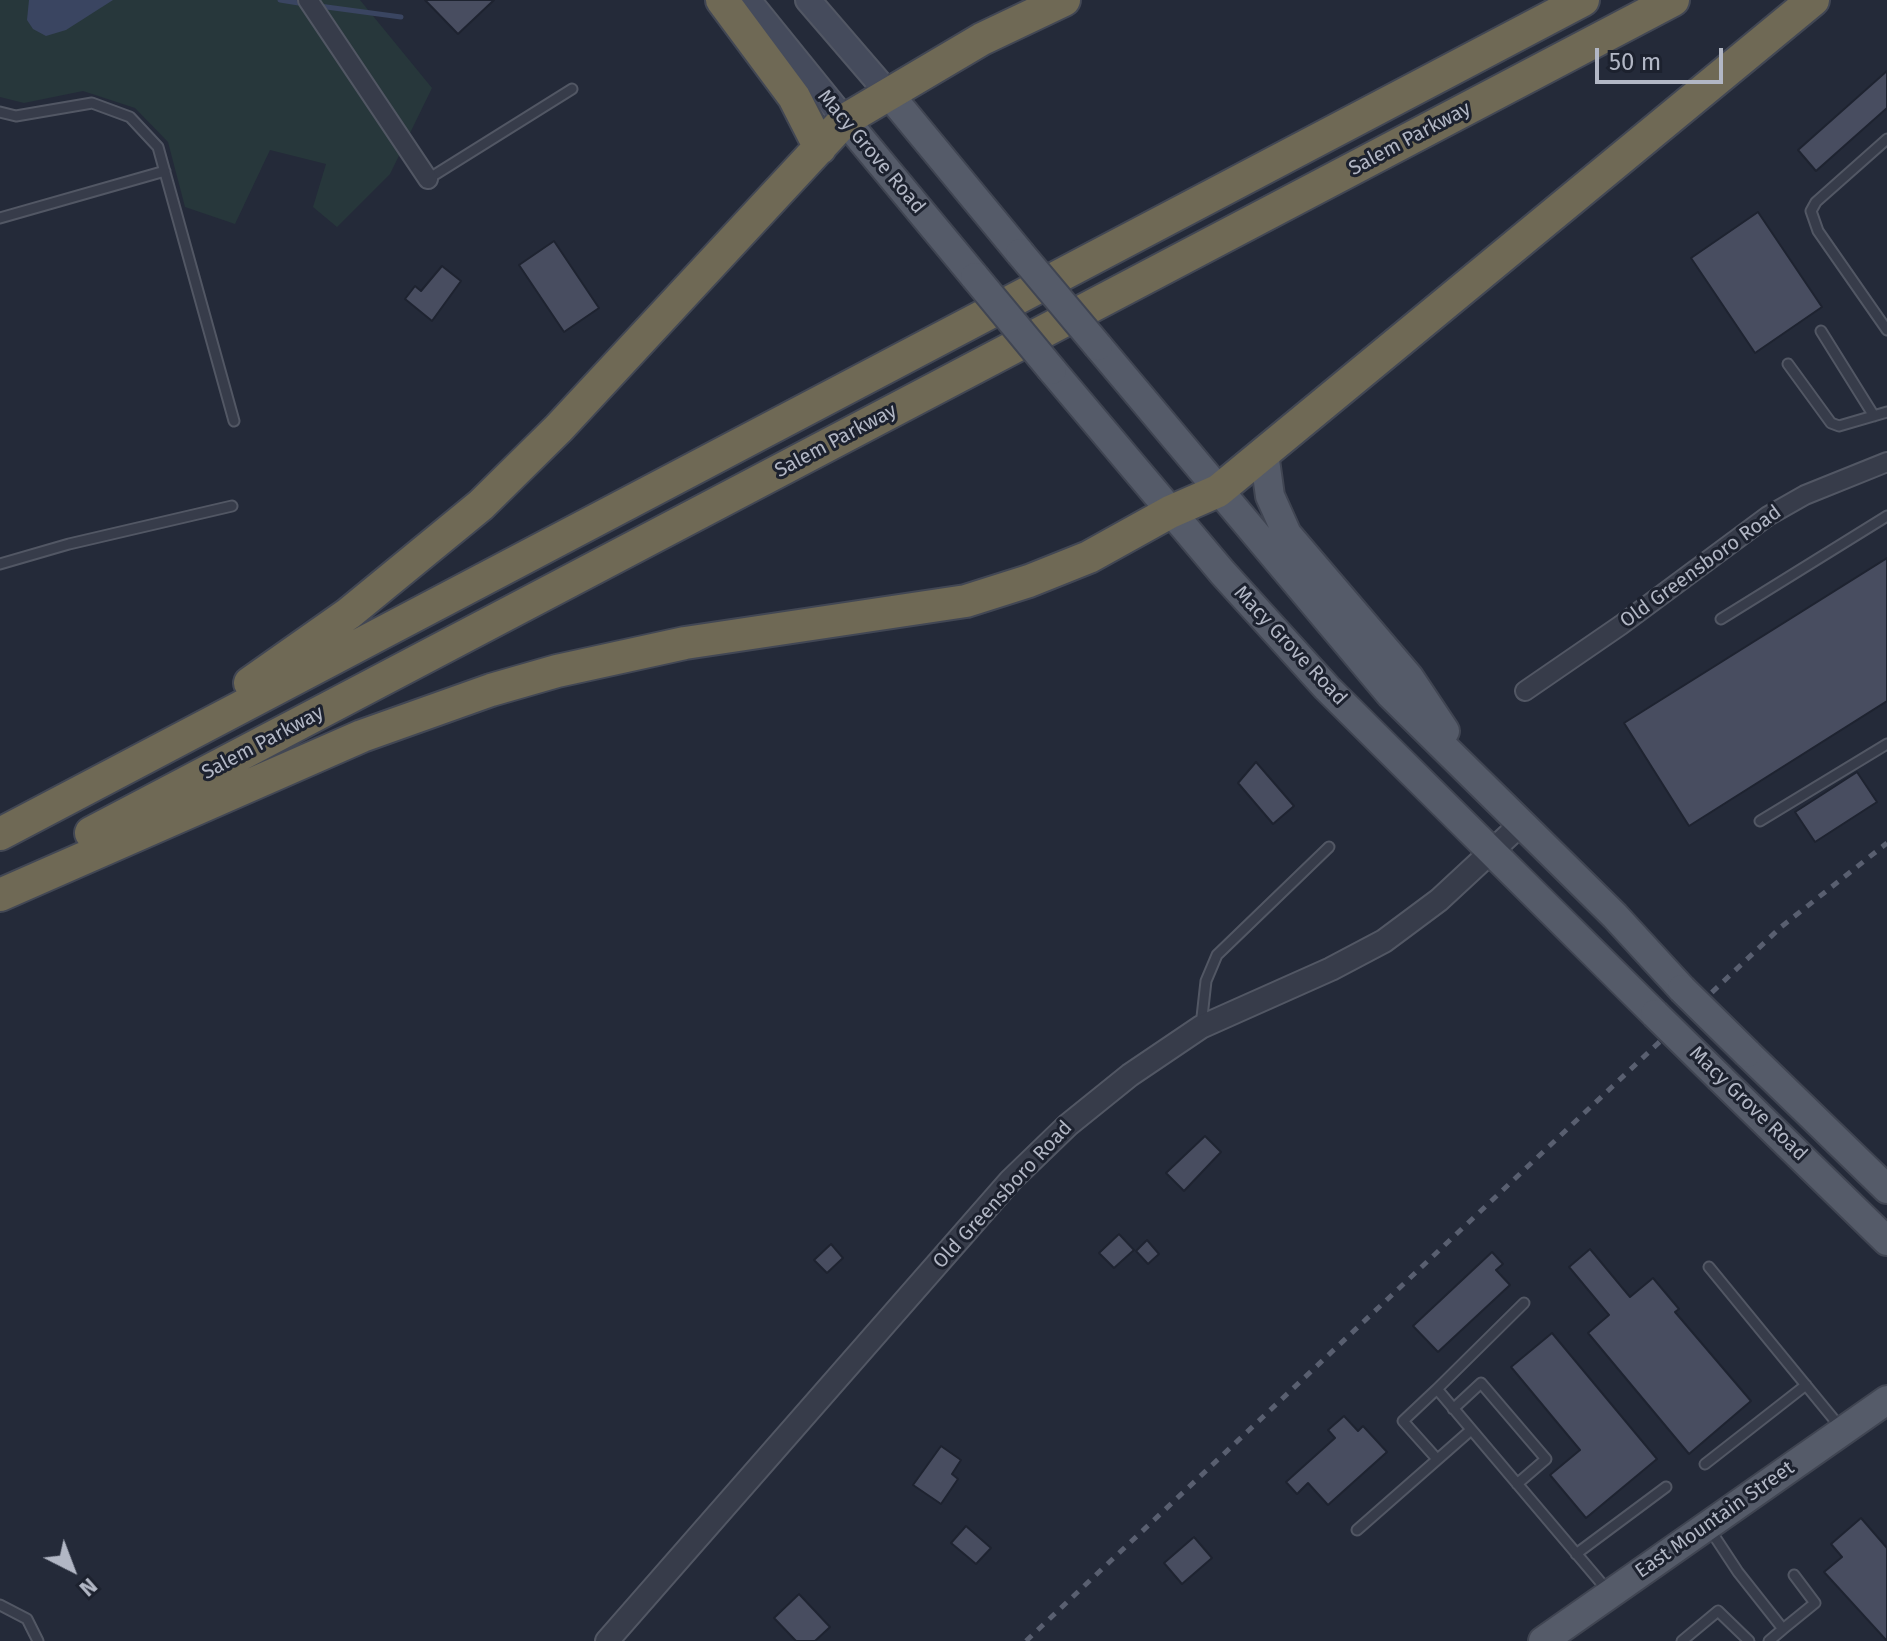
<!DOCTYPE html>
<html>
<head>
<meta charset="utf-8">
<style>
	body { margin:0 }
	#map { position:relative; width:1887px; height:1641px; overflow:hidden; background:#242a39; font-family:"Fira Sans",sans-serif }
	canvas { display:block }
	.north { position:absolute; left:32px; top:1529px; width:80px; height:80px; -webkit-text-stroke:6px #1c212e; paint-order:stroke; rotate:138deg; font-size:22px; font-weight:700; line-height:32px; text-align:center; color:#b2b7c5 }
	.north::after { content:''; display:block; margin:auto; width:28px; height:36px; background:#b2b7c5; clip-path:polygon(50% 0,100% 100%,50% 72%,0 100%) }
	.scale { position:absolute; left:1595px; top:48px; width:128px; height:36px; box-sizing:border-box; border:4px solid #b2b7c5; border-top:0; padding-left:10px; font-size:24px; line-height:28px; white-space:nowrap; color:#b2b7c5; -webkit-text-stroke:6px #1c212e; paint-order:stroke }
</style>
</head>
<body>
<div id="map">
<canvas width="1887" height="1641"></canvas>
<div class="north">N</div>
<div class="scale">50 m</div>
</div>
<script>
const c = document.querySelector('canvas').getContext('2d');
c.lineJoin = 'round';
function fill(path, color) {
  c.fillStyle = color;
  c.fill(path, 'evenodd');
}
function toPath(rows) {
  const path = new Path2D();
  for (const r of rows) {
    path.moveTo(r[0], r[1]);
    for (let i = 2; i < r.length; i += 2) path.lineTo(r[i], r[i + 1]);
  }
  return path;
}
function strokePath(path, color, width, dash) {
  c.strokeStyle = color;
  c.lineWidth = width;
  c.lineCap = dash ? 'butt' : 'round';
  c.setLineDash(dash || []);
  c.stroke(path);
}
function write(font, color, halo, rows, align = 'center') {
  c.font = font + ' "Fira Sans",sans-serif';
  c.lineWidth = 6;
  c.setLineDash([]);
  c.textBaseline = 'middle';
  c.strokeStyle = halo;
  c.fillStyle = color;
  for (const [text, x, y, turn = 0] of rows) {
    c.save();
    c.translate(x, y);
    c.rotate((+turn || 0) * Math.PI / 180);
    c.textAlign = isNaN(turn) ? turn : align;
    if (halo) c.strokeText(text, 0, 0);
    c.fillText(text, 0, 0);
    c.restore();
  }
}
fill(toPath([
	[0,0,360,0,432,88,390,174,337,227,313,207,326,164,270,150,235,224,185,207,168,142,135,108,83,91,24,103,0,97]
]), '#27373b');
fill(toPath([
	[29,0,113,0,66,30,46,36,33,29,27,20]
]), '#3a4561');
strokePath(toPath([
	[280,0,305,4],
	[319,6,401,17]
]), '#3a4561', 5);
const building = toPath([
	[425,0,494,0,458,34,425,0],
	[1887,71,1887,108,1816,171,1798,150,1887,71],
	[1758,212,1822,307,1755,353,1691,258,1758,212],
	[554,241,599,308,564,332,519,265,554,241],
	[442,266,461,281,432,321,405,299,415,286,421,291,442,266],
	[1887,558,1887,701,1689,826,1624,723,1887,558],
	[1256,762,1294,806,1273,824,1238,783,1256,762],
	[1857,772,1877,802,1815,842,1795,812,1857,772],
	[1205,1136,1221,1152,1184,1191,1166,1173,1205,1136],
	[1119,1234,1134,1250,1114,1268,1099,1253,1119,1234],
	[1147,1240,1159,1254,1148,1264,1136,1251,1147,1240],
	[831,1244,843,1258,827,1273,814,1260,831,1244],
	[1590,1249,1630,1297,1653,1278,1679,1309,1675,1312,1751,1401,1689,1454,1588,1333,1609,1315,1569,1267,1590,1249],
	[1492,1252,1503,1264,1496,1270,1510,1285,1438,1352,1413,1326,1492,1252],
	[1552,1333,1657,1459,1586,1518,1550,1475,1580,1450,1511,1367,1552,1333],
	[1344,1416,1358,1431,1363,1426,1387,1452,1328,1505,1308,1483,1297,1494,1286,1482,1335,1438,1328,1430,1344,1416],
	[941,1446,961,1460,952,1474,958,1479,941,1504,913,1485,941,1446],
	[1861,1518,1887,1548,1887,1641,1824,1572,1842,1557,1831,1544,1861,1518],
	[966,1526,991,1548,976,1564,951,1543,966,1526],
	[1194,1537,1212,1558,1182,1584,1164,1563,1194,1537],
	[799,1594,830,1627,815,1641,796,1641,774,1618,799,1594]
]);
fill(building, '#484d60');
strokePath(building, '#1e2330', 2);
const service = toPath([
	[0,112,16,116,92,103,130,117,158,147,234,421],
	[1887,139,1816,202,1811,211,1818,231,1887,330],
	[428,179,572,89],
	[0,218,165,171],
	[1821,331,1874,416],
	[1788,364,1831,423,1839,426,1887,412],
	[0,564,69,544,232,506],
	[1721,619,1887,516],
	[1760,821,1887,744],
	[1201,1026,1206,981,1217,955,1329,847],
	[1709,1267,1841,1428],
	[1437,1389,1524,1303],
	[1453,1409,1481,1383,1546,1459,1517,1484],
	[1437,1459,1403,1421,1437,1389,1608,1591],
	[1705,1464,1806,1385],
	[1709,1528,1738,1572,1783,1629,1815,1603,1794,1575],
	[1357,1530,1471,1430],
	[1576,1554,1666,1487],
	[0,1605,27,1619,38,1641],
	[1682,1641,1718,1611,1749,1641],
	[1769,1641,1783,1629]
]);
const minor = toPath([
	[308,0,428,179],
	[1525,691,1621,625,1768,516,1805,495,1887,462]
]);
const tertiary = toPath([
	[607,1641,1010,1181,1068,1125,1130,1075,1201,1027,1331,969,1384,941,1439,900,1521,824]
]);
const secondary = toPath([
	[748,0,845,120],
	[808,0,888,93]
]);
const primary = toPath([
	[888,93,1020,253],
	[845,120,975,277],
	[1098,346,1390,694,1615,916,1682,989],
	[1052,370,1222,572,1327,688,1655,1014],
	[1264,453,1270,496,1287,534,1409,677,1445,731],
	[1747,1053,1887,1189],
	[1720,1078,1887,1241],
	[1543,1641,1887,1400]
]);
const motorway = toPath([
	[722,0,794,97,820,148],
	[250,683,348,614,481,505,559,428,845,120,982,39,1064,0],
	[91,833,1673,0],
	[0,834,1583,0],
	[0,895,362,736,491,690,557,671,685,643,966,601,1029,581,1089,557,1170,512,1218,491,1813,0]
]);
strokePath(service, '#525764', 13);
strokePath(minor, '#525764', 22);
strokePath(tertiary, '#525764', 26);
strokePath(secondary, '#525764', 28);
strokePath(primary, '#404552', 32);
strokePath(motorway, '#424754', 36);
strokePath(service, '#373c4a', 9);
strokePath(minor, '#373c4a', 18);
strokePath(tertiary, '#373c4a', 22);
strokePath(secondary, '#454b5c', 24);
strokePath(primary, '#555b69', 28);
strokePath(motorway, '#6f6955', 32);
strokePath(toPath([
	[1026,1641,1781,927,1887,843]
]), '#595f70', 5, [8, 8]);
const primaryBridge = toPath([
	[1020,253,1098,346],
	[975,277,1052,370],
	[1682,989,1747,1053],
	[1655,1014,1720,1078]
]);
strokePath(primaryBridge, '#404552', 32, []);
strokePath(primaryBridge, '#555b69', 28);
write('20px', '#b2b7c5', '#1c212e', [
	["Salem Parkway",1410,139,-28],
	["Macy Grove Road",871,152,50],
	["Salem Parkway",836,441,-28],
	["Old Greensboro Road",1701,567,-36],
	["Macy Grove Road",1290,646,47],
	["Salem Parkway",263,743,-28],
	["Macy Grove Road",1748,1104,44],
	["Old Greensboro Road",1003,1195,-47],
	["East Mountain Street",1715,1520,-35]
]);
</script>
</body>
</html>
